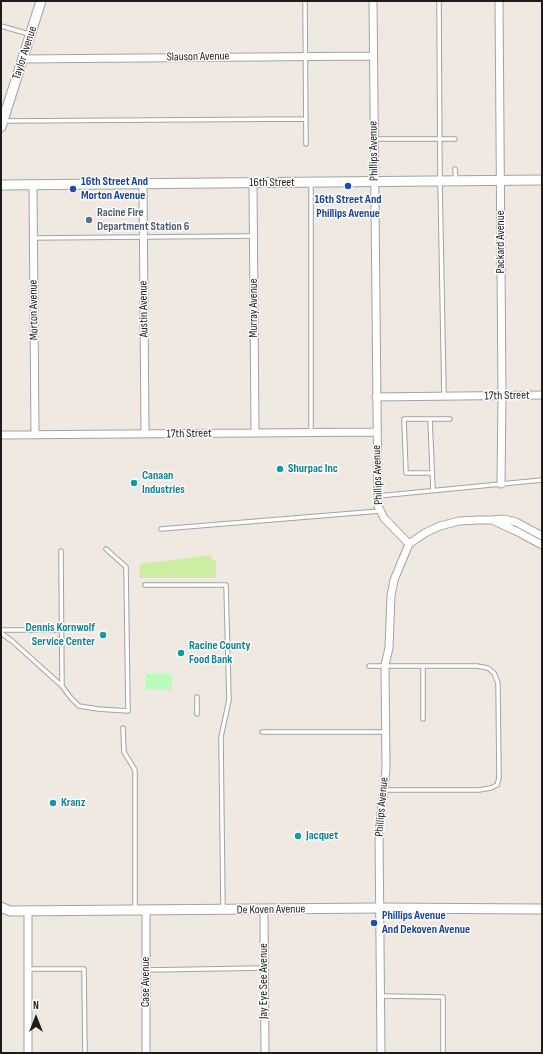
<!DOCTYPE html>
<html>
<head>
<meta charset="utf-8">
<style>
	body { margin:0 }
	#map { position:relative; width:543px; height:1054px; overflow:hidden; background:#efe9e1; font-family:"Sofia Sans Condensed",sans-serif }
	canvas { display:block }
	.frame { position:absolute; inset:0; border:2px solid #1c1c1c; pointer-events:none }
	.north { position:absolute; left:16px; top:998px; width:40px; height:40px; -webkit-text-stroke:3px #fff; paint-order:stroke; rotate:0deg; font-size:11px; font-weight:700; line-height:16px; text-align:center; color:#1c1c1c }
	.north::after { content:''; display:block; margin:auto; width:14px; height:18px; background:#1c1c1c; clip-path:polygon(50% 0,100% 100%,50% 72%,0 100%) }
</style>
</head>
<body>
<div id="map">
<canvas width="543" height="1054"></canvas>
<div class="frame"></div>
<div class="north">N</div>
</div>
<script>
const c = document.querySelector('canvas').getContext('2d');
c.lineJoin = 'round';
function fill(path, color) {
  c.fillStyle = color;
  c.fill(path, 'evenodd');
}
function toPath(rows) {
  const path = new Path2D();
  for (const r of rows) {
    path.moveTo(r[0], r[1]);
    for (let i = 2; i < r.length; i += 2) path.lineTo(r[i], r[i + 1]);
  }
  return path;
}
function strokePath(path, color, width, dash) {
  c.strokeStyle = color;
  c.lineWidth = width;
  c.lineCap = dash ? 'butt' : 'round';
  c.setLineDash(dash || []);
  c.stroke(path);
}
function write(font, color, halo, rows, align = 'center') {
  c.font = font + ' "Sofia Sans Condensed",sans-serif';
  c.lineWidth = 3;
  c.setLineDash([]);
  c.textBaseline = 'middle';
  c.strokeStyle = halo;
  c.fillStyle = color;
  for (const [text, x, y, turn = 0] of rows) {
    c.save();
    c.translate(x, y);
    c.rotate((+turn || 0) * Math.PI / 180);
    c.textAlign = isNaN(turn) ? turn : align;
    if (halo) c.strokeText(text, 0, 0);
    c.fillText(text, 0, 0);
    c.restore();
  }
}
fill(toPath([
	[212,555,212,559,216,561,216,578,139,578,140,564]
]), '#cceea2');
fill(toPath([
	[146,674,172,674,172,690,146,690]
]), '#b9fdbb');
const service = toPath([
	[305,1,306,144],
	[439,1,440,181,444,396],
	[1,26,29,34],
	[3,121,306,119],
	[374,139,455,139],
	[455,169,456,180],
	[311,184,311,432],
	[33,238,253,236],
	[430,419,450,419],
	[432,473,406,473,404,419,430,419,433,490],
	[378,496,542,480],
	[161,529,380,511],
	[61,551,62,686],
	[145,585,226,585,229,700,221,737,223,909],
	[1,630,62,630],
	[1,633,12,641,62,686,71,698,79,706,98,709,128,711,126,567,106,549],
	[369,666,477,666,488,668,494,673,498,683,499,778,497,785,491,788,479,790,384,790],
	[423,666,423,719],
	[197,697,197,714],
	[123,728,124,752,135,770,135,910],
	[262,732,386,732],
	[28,969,84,969,85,1053],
	[146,970,264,968],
	[381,996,443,997,443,1053]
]);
const minor = toPath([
	[373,1,378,506,384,518,409,544],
	[499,1,502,396,501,484],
	[23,59,373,56],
	[253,183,255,433],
	[143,184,145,434],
	[33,185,35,435],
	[376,397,542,395],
	[1,435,377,432],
	[492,520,518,532,542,545],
	[409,544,425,533,440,526,459,521,479,520,492,520,504,519,516,522,542,536],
	[146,910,146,1053],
	[264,910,265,1053],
	[28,911,28,1053],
	[381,1053,379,832,386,769,385,665,389,648,391,596,394,580,409,544]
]);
const tertiary = toPath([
	[1,127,41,1],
	[1,185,542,180],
	[1,907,10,911,380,908,542,909]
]);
strokePath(service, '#a3a3a3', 5.5);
strokePath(minor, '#a3a3a3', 9);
strokePath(tertiary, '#a3a3a3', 11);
strokePath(service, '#fff', 3.5);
strokePath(minor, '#fff', 7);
strokePath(tertiary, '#fff', 9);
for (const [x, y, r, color] of [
	[348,186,4,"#1a4fb4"],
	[73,189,4,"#1a4fb4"],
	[89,220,4,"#5c6f8a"],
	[280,469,4,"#0f9aa8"],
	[134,483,4,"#0f9aa8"],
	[103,635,4,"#0f9aa8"],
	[181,653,4,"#0f9aa8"],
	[53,803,4,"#0f9aa8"],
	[298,836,4,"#0f9aa8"],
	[374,923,4,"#1a4fb4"]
]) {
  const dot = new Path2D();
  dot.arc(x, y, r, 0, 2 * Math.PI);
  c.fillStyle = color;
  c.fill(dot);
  strokePath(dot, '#fff', 1.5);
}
write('12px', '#1c1c1c', '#fff', [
	["Taylor Avenue",25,53,-72],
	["Slauson Avenue",198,57,-1],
	["Phillips Avenue",374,151,-91],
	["16th Street",272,183],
	["Packard Avenue",501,242,-90],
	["Murray Avenue",254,308,-90],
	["Austin Avenue",144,309,-91],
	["Morton Avenue",34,310,-91],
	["17th Street",507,396,-1],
	["17th Street",189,434,-1],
	["Phillips Avenue",378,475,-92],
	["Phillips Avenue",382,807,-85],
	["De Koven Avenue",271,910,-1],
	["Jay Eye See Avenue",264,981,-90],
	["Case Avenue",146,982,-90]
]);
write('bold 12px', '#164399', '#fff', [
	["16th Street And",81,182],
	["Morton Avenue",81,196],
	["16th Street And",348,200,"center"],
	["Phillips Avenue",348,214,"center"],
	["Phillips Avenue",382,916],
	["And Dekoven Avenue",382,930]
], 'left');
write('bold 12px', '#4e5e75', '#fff', [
	["Racine Fire",97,213],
	["Department Station 6",97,227]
], 'left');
write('bold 12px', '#0d838f', '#fff', [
	["Shurpac Inc",288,469],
	["Canaan",142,476],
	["Industries",142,490],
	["Dennis Kornwolf",95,628,"right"],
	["Service Center",95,642,"right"],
	["Racine County",189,646],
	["Food Bank",189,660],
	["Kranz",61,803],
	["Jacquet",306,836]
], 'left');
</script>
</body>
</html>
